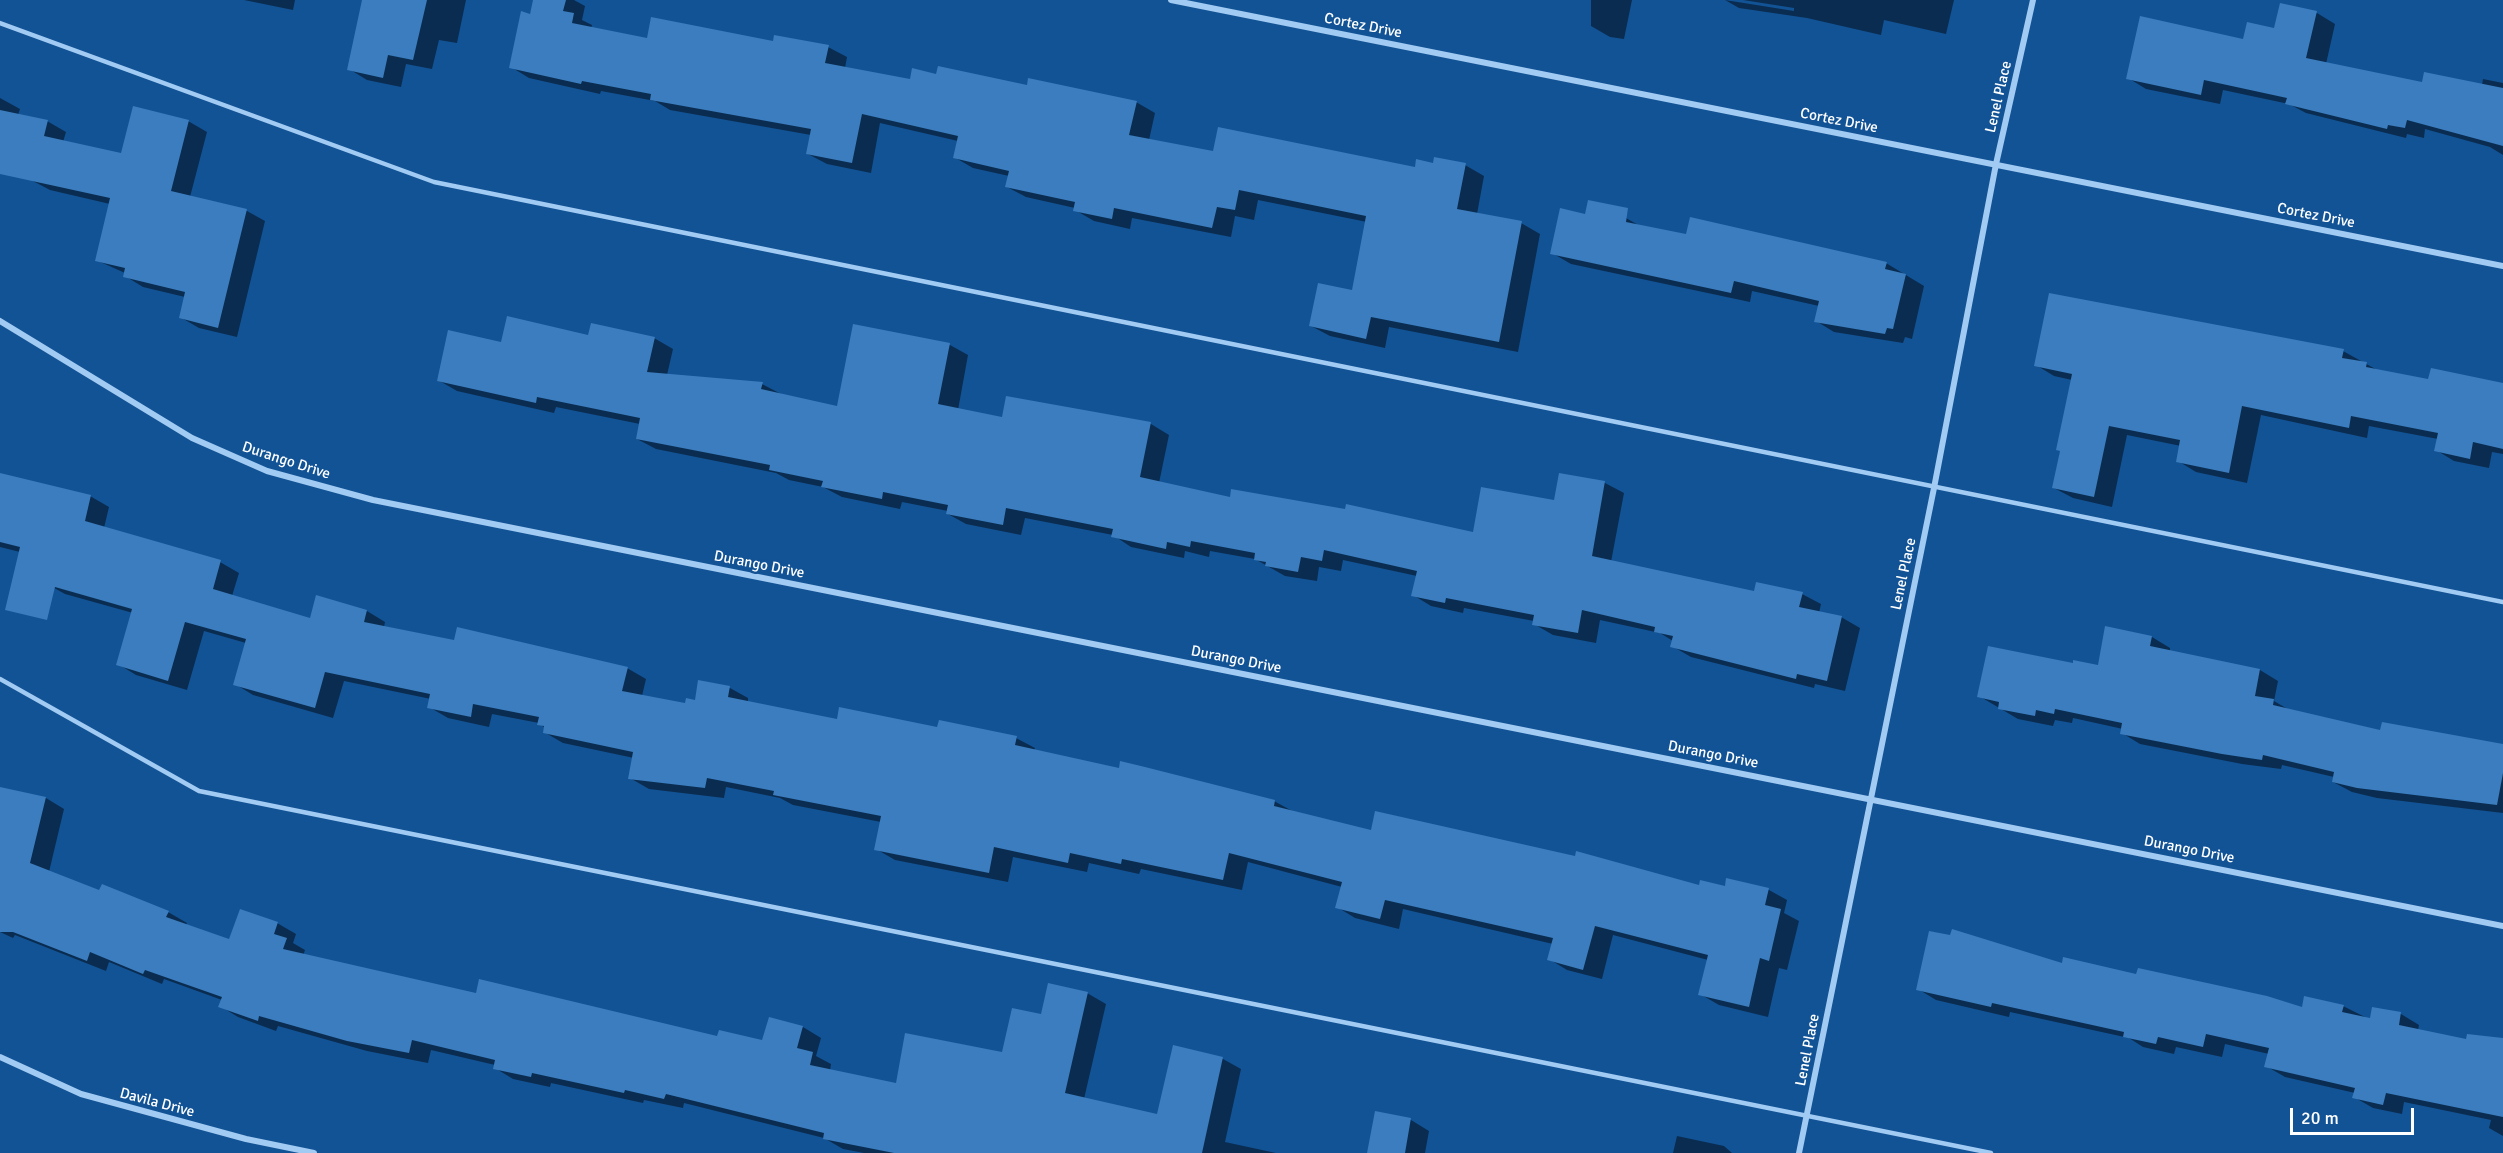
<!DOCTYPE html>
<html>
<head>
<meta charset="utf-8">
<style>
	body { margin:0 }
	#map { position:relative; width:2503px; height:1153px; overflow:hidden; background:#125396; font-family:Signika,sans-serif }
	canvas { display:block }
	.scale { position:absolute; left:2290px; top:1108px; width:124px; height:27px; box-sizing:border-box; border:3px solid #fff; border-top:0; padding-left:8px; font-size:18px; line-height:21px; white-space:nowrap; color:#fff; -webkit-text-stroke:4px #125396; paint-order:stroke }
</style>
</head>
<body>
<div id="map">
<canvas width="2503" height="1153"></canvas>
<div class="scale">20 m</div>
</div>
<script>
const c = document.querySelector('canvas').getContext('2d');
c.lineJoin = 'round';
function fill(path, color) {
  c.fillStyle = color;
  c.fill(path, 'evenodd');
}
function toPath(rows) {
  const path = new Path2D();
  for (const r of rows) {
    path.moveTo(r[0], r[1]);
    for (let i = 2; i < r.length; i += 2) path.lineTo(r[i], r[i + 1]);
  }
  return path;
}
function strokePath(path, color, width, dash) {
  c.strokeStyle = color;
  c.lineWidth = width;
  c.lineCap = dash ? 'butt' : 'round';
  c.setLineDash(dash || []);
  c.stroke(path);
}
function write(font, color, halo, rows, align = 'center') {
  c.font = font + ' Signika,sans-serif';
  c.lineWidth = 5;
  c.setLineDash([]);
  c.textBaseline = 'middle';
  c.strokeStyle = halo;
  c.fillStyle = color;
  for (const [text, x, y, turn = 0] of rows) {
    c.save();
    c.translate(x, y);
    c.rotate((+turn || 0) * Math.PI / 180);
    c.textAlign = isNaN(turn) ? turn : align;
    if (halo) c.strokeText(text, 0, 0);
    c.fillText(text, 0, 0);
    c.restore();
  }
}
fill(toPath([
	[244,0,295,0,293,10],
	[364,0,466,0,457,43,439,40,432,69,406,64,401,87,367,80,349,69],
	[535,0,574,0,585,6,582,20,592,25,591,29,648,40,774,42,828,47,847,57,845,68,911,81,938,76,1136,102,1155,113,1149,140,1214,153,1416,169,1435,164,1465,165,1484,176,1477,214,1521,223,1540,234,1518,352,1389,327,1385,348,1330,336,1311,326,1353,292,1367,222,1258,200,1254,220,1235,216,1231,237,1132,218,1130,229,1094,221,1075,210,1075,208,1026,197,1007,187,1009,176,973,168,954,157,958,141,880,123,871,173,827,164,808,154,811,135,670,110,655,101,601,91,600,94,529,78,511,67],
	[1591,0,1632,0,1624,39,1610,37,1591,26],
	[1725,0,1794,11,1794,8,1743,0,1954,0,1946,34,1884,20,1881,35,1807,18,1739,8],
	[2317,13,2335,24,2326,64,2424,84,2482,85,2483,79,2503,83,2503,155,2490,147,2425,129,2424,138,2407,134,2406,138,2306,113,2289,104,2223,90,2220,104,2146,89,2128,78,2244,40],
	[0,98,20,109,18,115,47,121,66,132,63,142,122,155,188,121,207,132,190,197,247,211,265,221,237,337,199,328,180,317,185,297,143,287,125,276,125,273,96,260,110,204,50,190,31,180,0,172],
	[1586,216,1626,218,1640,226,1688,235,1886,263,1924,286,1912,339,1905,337,1903,343,1834,332,1816,321,1819,306,1752,291,1750,302,1571,264,1552,253],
	[590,336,654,338,673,349,667,375,762,384,781,394,838,408,950,345,968,355,958,410,1003,418,1007,398,1151,424,1169,435,1159,483,1231,498,1474,534,1556,502,1561,475,1605,483,1624,493,1611,562,1755,593,1802,594,1821,604,1819,613,1841,617,1860,628,1845,691,1815,684,1814,688,1691,657,1672,646,1673,641,1660,633,1600,620,1596,643,1553,635,1534,624,1534,621,1464,608,1463,613,1431,606,1413,595,1417,576,1343,560,1341,571,1319,567,1317,581,1285,576,1255,559,1210,551,1209,557,1185,551,1184,558,1131,547,1113,535,1025,518,1021,535,966,524,948,514,948,511,902,502,900,509,842,497,823,487,789,480,776,473,656,449,637,439,640,424,556,407,554,413,457,391,438,380,502,344],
	[2343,351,2379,371,2429,381,2503,385,2503,454,2492,452,2489,468,2454,461,2436,450,2438,439,2369,426,2367,438,2261,415,2247,483,2196,472,2178,461,2181,446,2127,435,2112,507,2073,498,2054,488,2072,380,2054,376,2036,365],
	[0,475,90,496,109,507,104,528,220,562,239,573,232,596,311,620,367,611,385,622,384,627,455,642,627,668,646,679,642,696,686,705,696,702,699,682,730,688,748,698,748,702,838,721,1016,738,1035,748,1034,751,1274,801,1294,812,1372,832,1700,887,1726,888,1728,880,1769,890,1787,900,1784,913,1799,921,1787,970,1779,968,1768,1017,1719,1005,1700,994,1708,960,1613,935,1602,979,1567,970,1549,959,1553,944,1403,909,1399,929,1355,918,1337,907,1342,887,1248,862,1242,890,1141,869,1139,874,1089,863,1087,872,1013,857,1008,882,895,860,876,849,881,822,793,805,780,798,726,787,724,798,649,789,630,778,634,758,563,743,544,732,545,728,539,723,492,714,489,727,448,718,429,707,431,699,344,681,333,718,253,695,235,684,246,643,204,631,187,690,136,675,118,664,133,613,65,594,47,584,20,552,0,547],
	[2152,637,2170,648,2170,652,2260,670,2278,681,2274,701,2291,711,2382,731,2503,745,2503,813,2377,798,2352,792,2333,782,2334,777,2282,765,2281,769,2242,764,2140,744,2122,733,2123,729,2073,718,2072,723,2055,720,2053,726,2018,719,1979,696,2074,665,2099,667],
	[0,789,46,798,64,809,49,872,100,892,168,912,187,923,186,925,230,941,277,923,296,934,293,943,305,950,303,956,477,995,718,1038,763,1042,803,1027,821,1038,816,1056,831,1064,830,1071,897,1085,1003,1053,1042,1016,1087,993,1106,1004,1084,1099,1159,1116,1174,1047,1223,1059,1241,1069,1225,1142,1276,1153,864,1153,843,1149,824,1138,684,1103,683,1108,644,1100,643,1103,551,1083,550,1087,513,1079,495,1068,495,1065,431,1050,428,1063,367,1051,278,1026,276,1031,238,1017,220,1006,222,1000,164,979,162,984,109,962,106,971,15,935,13,938,0,932],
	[2063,965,2303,1009,2343,1006,2371,1020,2401,1014,2419,1025,2418,1030,2467,1041,2503,1039,2503,1136,2489,1128,2491,1120,2404,1102,2402,1114,2373,1108,2354,1097,2355,1093,2285,1077,2266,1066,2269,1054,2225,1044,2222,1057,2176,1047,2174,1054,2143,1047,2129,1038,2010,1012,2009,1017,1936,1000,1918,989],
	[1376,1113,1411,1120,1429,1131,1425,1153,1369,1153],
	[1677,1136,1724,1146,1732,1153,1673,1153]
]), '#0007');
fill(toPath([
	[362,0,427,0,413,60,388,55,383,78,347,70],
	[533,0,566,0,563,11,574,13,572,23,647,38,651,17,773,41,774,35,829,45,825,63,910,79,912,68,936,74,938,66,1027,85,1028,78,1137,101,1129,135,1213,151,1218,127,1415,167,1416,159,1433,163,1434,157,1466,163,1457,209,1522,221,1499,342,1371,317,1366,339,1309,326,1318,283,1352,290,1366,216,1239,190,1235,210,1217,207,1212,228,1114,208,1112,219,1073,211,1075,202,1005,187,1009,171,953,158,958,136,862,114,852,163,806,154,811,129,650,100,651,94,582,81,581,84,509,68,521,11,530,14],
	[2280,3,2317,11,2306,58,2422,82,2424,72,2503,88,2503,146,2407,120,2405,128,2388,125,2387,129,2285,104,2287,98,2204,80,2201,95,2126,79,2140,16,2243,39,2247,22,2274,28],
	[133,106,189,120,171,191,247,209,218,328,179,318,185,292,123,277,125,268,95,261,110,198,0,174,0,110,48,120,44,136,121,153],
	[1588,200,1628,208,1626,222,1686,234,1690,217,1887,262,1885,269,1906,274,1893,329,1887,328,1885,334,1814,322,1819,301,1734,281,1731,293,1550,254,1560,208,1585,214],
	[2049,293,2344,349,2342,358,2367,362,2366,367,2428,379,2431,368,2503,383,2503,449,2473,442,2470,459,2434,451,2438,433,2351,416,2349,428,2242,406,2229,473,2176,462,2180,440,2109,426,2094,497,2052,488,2060,451,2056,450,2072,374,2034,366],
	[507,316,588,335,591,323,655,337,647,372,763,382,761,389,837,406,853,324,950,343,938,404,1002,417,1006,396,1151,422,1140,477,1230,497,1231,489,1345,509,1346,504,1473,532,1481,487,1554,500,1559,473,1605,481,1592,556,1754,591,1756,582,1803,592,1799,607,1842,616,1827,681,1797,674,1796,679,1670,647,1673,636,1654,632,1655,627,1582,610,1578,633,1532,625,1534,615,1446,598,1445,603,1411,596,1417,571,1324,550,1322,561,1301,557,1298,572,1265,566,1266,562,1254,560,1255,553,1191,541,1190,547,1167,542,1166,549,1111,537,1113,529,1006,508,1003,525,946,514,948,505,883,492,882,499,821,487,823,481,769,470,770,465,636,439,640,418,537,397,536,403,437,381,448,330,501,342],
	[0,473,91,495,85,521,221,560,213,589,310,618,316,595,367,610,364,622,454,640,457,627,628,667,622,691,685,703,686,698,695,700,698,680,730,686,728,697,837,719,839,707,937,727,939,720,1017,736,1015,745,1119,768,1120,761,1145,767,1275,800,1274,806,1371,830,1375,811,1575,856,1576,851,1699,885,1700,880,1725,886,1726,878,1769,888,1765,905,1781,909,1769,961,1760,958,1749,1007,1698,995,1708,955,1595,926,1583,970,1547,960,1553,938,1385,900,1380,919,1335,908,1342,882,1229,853,1223,880,1122,859,1121,864,1070,853,1068,863,994,847,989,873,874,850,881,816,773,795,774,791,707,778,705,788,628,779,633,752,543,733,544,726,537,725,539,717,473,704,471,717,427,708,430,694,325,672,315,708,233,685,246,639,185,622,168,681,116,665,132,609,55,587,47,620,5,610,20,547,0,542],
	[2105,626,2152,636,2150,646,2260,669,2255,696,2274,699,2273,705,2380,730,2382,722,2503,744,2503,773,2497,805,2357,788,2332,782,2334,772,2263,755,2262,760,2222,754,2120,734,2122,723,2055,709,2054,714,2036,710,2035,716,1998,709,1999,702,1977,697,1988,646,2073,663,2073,660,2098,665],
	[0,787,46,797,30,863,99,890,102,884,169,911,166,917,229,939,240,909,278,922,274,934,287,938,283,949,476,993,479,979,717,1036,719,1030,762,1040,769,1017,803,1026,797,1048,813,1052,810,1065,896,1083,905,1033,1002,1052,1012,1008,1041,1014,1048,983,1088,992,1065,1093,1157,1114,1173,1045,1223,1057,1202,1153,894,1153,823,1139,824,1133,666,1094,664,1099,625,1090,624,1093,532,1073,531,1077,493,1069,495,1060,412,1040,409,1053,347,1041,259,1016,258,1021,218,1007,222,997,145,970,143,974,90,952,87,961,13,932,0,932],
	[1952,929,2062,963,2063,957,2136,974,2138,968,2267,996,2302,1007,2304,996,2344,1005,2342,1012,2370,1018,2372,1007,2401,1012,2399,1025,2466,1039,2467,1034,2503,1038,2503,1117,2386,1093,2383,1105,2352,1098,2355,1088,2264,1067,2269,1048,2206,1034,2203,1047,2158,1037,2156,1044,2123,1037,2124,1032,1992,1003,1991,1007,1916,990,1929,931,1950,935],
	[1375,1111,1411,1118,1405,1153,1367,1153]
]), '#3b7dbe');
strokePath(toPath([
	[0,23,434,182,2503,602],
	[0,679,199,791,1991,1153]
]), '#a2cbf3', 4.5);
strokePath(toPath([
	[1171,0,2503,266],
	[0,321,192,438,267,471,373,500,2503,926],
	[0,1057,81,1094,246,1139,314,1153],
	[1799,1153,1934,488,1996,164,2033,0]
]), '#a2cbf3', 6);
write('15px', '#fff', '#125396', [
	["Cortez Drive",1363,26,11],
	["Lenel Place",1999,97,-77],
	["Cortez Drive",1839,121,11],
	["Cortez Drive",2316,216,11],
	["Durango Drive",286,461,18],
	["Durango Drive",759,565,11],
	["Lenel Place",1904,574,-78],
	["Durango Drive",1236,660,11],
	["Durango Drive",1713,755,11],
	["Durango Drive",2189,850,11],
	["Lenel Place",1808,1050,-79],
	["Davila Drive",157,1103,15]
]);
</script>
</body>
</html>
